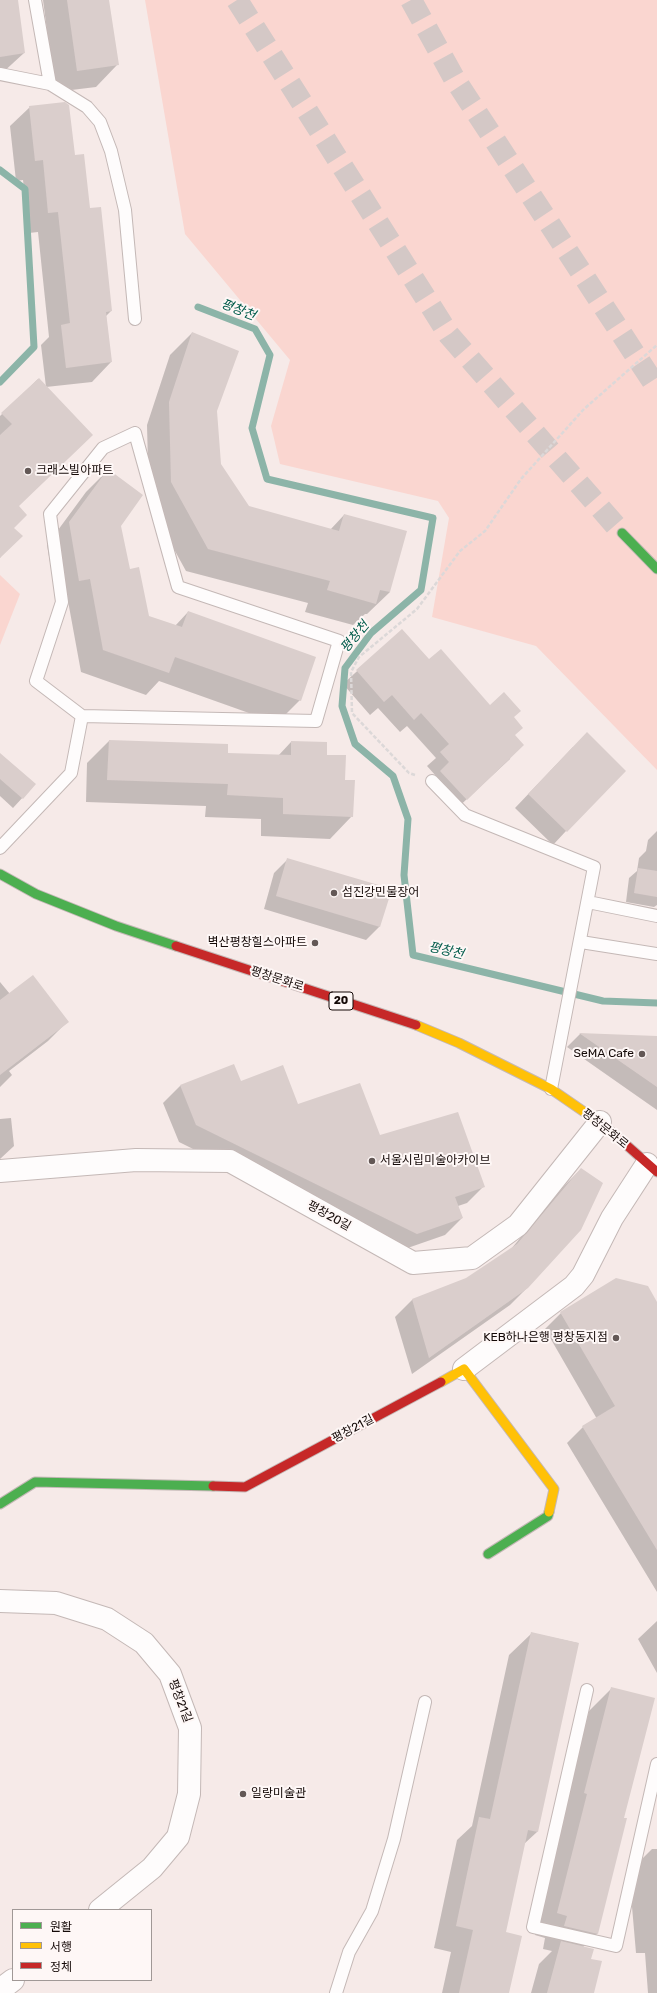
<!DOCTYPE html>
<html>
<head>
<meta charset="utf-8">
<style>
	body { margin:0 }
	#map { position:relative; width:657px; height:1993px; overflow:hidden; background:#f6eae8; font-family:Rubik,"Noto Sans KR",sans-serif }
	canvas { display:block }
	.legend { position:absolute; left:12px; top:1909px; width:140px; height:72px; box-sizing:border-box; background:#fef7f6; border:1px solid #a09896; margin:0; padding:5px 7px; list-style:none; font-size:12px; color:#140907 }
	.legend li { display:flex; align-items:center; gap:8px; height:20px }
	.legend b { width:20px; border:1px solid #a09896 }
</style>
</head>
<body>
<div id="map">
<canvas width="657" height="1993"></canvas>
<ul class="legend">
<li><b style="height:5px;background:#4caf50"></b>원활</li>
<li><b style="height:5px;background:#ffc107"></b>서행</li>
<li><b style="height:5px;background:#c62828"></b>정체</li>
</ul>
</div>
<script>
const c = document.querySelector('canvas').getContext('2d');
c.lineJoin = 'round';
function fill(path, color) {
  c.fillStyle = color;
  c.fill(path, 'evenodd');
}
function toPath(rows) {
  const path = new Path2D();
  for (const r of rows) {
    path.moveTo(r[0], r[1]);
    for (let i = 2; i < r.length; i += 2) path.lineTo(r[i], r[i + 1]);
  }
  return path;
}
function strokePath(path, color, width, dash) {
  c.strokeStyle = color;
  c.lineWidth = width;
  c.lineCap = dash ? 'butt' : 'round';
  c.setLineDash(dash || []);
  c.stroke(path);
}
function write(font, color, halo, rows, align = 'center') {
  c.font = font + ' Rubik,"Noto Sans KR",sans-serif';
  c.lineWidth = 4;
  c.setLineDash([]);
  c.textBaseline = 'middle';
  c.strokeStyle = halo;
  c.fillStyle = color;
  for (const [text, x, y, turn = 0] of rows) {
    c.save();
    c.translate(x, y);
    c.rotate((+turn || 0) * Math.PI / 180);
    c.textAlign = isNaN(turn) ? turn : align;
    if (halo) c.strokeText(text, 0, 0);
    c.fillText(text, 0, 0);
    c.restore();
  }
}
fill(toPath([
	[145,0,657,0,657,770,536,646,432,617,449,518,438,501,280,464,271,426,290,360,185,234],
	[0,575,20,594,0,645]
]), '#fad6d0');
fill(toPath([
	[0,0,16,0,24,53,0,75],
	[43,0,108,0,117,65,96,87,55,92],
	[30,107,74,156,89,209,111,311,106,316,111,362,92,382,46,387,41,345,49,337,38,232,29,233,23,180,16,181,10,126],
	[192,333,216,411,220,464,248,507,330,530,344,515,390,592,367,614,365,614,353,625,305,612,308,603,186,571,149,504,147,425,170,355],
	[38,379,13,528,0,558,0,416],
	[108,470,129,570,148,617,175,626,188,612,300,700,277,723,159,681,146,695,81,672,68,601,57,603,47,545,86,492],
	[402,630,429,661,490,707,512,718,514,736,510,759,453,812,427,785,436,776,427,766,436,758,407,726,400,732,378,708,370,715,343,684],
	[109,741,227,754,278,756,291,742,326,756,344,781,352,816,330,839,261,836,261,819,205,817,206,806,86,802,87,763],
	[573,747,566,831,553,845,515,808],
	[0,754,35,784,13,808,0,796],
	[657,831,657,905,654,907,626,902,629,878,637,871,639,858,646,851,648,840],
	[288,859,380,926,366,940,264,909,274,873],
	[0,982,10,994,67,1022,48,1041,9,1071,12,1075,0,1087],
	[580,1034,657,1037,657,1110,567,1047],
	[234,1066,240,1083,379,1137,484,1186,467,1203,458,1206,462,1218,445,1235,399,1251,179,1142,163,1103,180,1086],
	[11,1118,14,1146,0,1159,0,1119],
	[581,1169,528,1287,510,1305,412,1374,395,1317,412,1300,466,1279,511,1249,564,1186],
	[657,1304,657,1592,567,1443,583,1427,597,1419,545,1329,561,1313],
	[657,1621,657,1673,638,1639],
	[532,1633,578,1643,537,1832,524,1844,505,1933,508,1993,442,1993,451,1952,434,1948,457,1840,472,1826,509,1655],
	[612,1688,623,1818,597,1934,583,1947,590,1959,593,1993,531,1993,539,1964,552,1951,543,1949,545,1938,535,1935,565,1816,563,1815,589,1711],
	[652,1849,657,1849,657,1993,648,1993,645,1953,636,1953,629,1872]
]), '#0003');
strokePath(toPath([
	[0,170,25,189,34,347,0,382],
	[198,307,255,329,270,355,252,428,267,479,433,518,421,590,371,633,345,668,342,706,355,744,393,776,408,819,404,875,413,955,603,1001,657,1003]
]), '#8cb4a8', 7);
fill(toPath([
	[0,0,18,0,25,53,0,57],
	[67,0,109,0,119,65,77,71],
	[65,102,69,105,75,155,84,154,90,208,101,207,112,311,106,312,112,362,66,368,61,325,70,323,58,212,48,213,43,160,35,161,29,106],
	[192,332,239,351,217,411,221,464,249,506,339,531,344,514,407,531,390,592,380,590,376,604,327,590,330,581,208,549,171,482,169,402],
	[39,378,93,435,19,506,27,515,14,528,23,536,0,558,0,435,12,424,1,413],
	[108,469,143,495,121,526,130,569,139,567,149,616,182,627,188,611,316,657,301,701,175,657,169,673,103,650,90,579,79,581,69,522],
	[402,629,429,659,441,649,490,705,504,692,521,711,514,717,523,728,515,735,524,745,467,800,440,771,449,762,440,752,449,744,421,713,414,720,392,695,384,702,356,670],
	[587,732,626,771,567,832,528,794],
	[109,740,228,744,228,753,291,755,291,741,327,742,327,755,346,755,345,780,355,780,353,817,283,814,283,798,227,795,228,784,107,780],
	[0,753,36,784,23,799,0,779],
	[287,858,392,889,380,927,276,896],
	[638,868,657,871,657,897,634,893],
	[33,975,69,1022,0,1075,0,1000],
	[579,1033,657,1036,657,1087],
	[234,1064,241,1081,283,1065,298,1104,360,1083,380,1135,458,1112,485,1187,455,1197,463,1218,417,1234,196,1125,180,1085],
	[581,1168,603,1183,581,1230,528,1288,429,1358,412,1299,466,1278,517,1244],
	[616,1278,648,1286,657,1302,657,1550,582,1426,615,1406,560,1312],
	[531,1632,579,1643,538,1832,528,1830,506,1932,522,1936,509,1993,459,1993,473,1930,456,1926,479,1817,490,1819],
	[611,1687,655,1698,624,1818,627,1818,598,1934,564,1926,567,1916,557,1913,587,1794,584,1793],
	[561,1941,594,1949,591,1959,602,1961,594,1993,547,1993]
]), '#dacecc');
strokePath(toPath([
	[237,0,449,335,622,533],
	[411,0,454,78,657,388]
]), '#d4c8c6', 22, [22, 11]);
const lane = toPath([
	[35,0,50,84],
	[0,74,50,84,87,107,100,122,111,151,125,210,135,319],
	[135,433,178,587,339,641,316,721,82,716,36,681,62,602,50,514,103,448,135,433],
	[432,781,465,815,594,867,551,1089],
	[0,848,71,773,82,716],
	[588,902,657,916],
	[581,942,657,954],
	[587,1690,533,1927,616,1946,657,1764],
	[336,1993,349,1952,372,1911,394,1839,425,1702]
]);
const street = toPath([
	[0,1171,136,1160,230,1161,413,1263,472,1258,518,1225,600,1122],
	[464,1369,574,1286,583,1275,612,1218,647,1164],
	[0,1601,56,1603,107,1619,144,1643,170,1674,190,1728,189,1794,178,1837,152,1868,100,1910],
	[0,1990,13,1980]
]);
const fast = toPath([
	[622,533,657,569],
	[0,874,36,894,116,926,176,946],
	[0,1504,35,1482,213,1486],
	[488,1554,548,1516,549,1512]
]);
const slow = toPath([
	[416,1025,459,1043,551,1089,606,1127],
	[441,1382,464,1369,554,1489,549,1512]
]);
const jam = toPath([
	[176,946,416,1025],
	[606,1127,657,1172],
	[213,1486,245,1487,441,1382]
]);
strokePath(lane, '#c4b8b6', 14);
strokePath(street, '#c4b8b6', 24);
strokePath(fast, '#c4b8b6', 11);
strokePath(slow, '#c4b8b6', 11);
strokePath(jam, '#c4b8b6', 11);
strokePath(toPath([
	[415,775,409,773,352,713,351,672,359,657,417,609,460,551,485,531,521,479,584,409,657,345]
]), '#dcd8d8', 2.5, [4, 2]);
strokePath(lane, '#fefcfc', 12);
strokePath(street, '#fefcfc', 22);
strokePath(fast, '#4caf50', 9);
strokePath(slow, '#ffc107', 9);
strokePath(jam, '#c62828', 9);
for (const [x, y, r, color] of [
	[28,471,4,"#635856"],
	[334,893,4,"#635856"],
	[315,943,4,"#635856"],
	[642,1054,4,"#635856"],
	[372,1161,4,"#635856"],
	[616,1338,4,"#635856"],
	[243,1794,4,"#635856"]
]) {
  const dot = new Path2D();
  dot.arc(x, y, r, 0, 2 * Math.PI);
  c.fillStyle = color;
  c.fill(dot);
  strokePath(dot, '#fef7f6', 1.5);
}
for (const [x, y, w] of [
	[341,1001,24]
]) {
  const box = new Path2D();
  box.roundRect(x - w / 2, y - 9, w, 18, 3);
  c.fillStyle = '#fef7f6';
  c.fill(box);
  strokePath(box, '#140907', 1);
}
write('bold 11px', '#140907', null, [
	["20",341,1001]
]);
write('12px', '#140907', '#fef7f6', [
	["크래스빌아파트",36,471],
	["섬진강민물장어",342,893],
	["벽산평창힐스아파트",307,943,"right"],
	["SeMA Cafe",634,1054,"right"],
	["서울시립미술아카이브",380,1161],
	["KEB하나은행 평창동지점",608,1338,"right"],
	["일랑미술관",251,1794]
], 'left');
write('12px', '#140907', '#fef7f6', [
	["평창문화로",277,979,18],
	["평창문화로",605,1129,39],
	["평창20길",329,1216,29],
	["평창21길",353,1429,-28],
	["평창21길",180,1701,69]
]);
write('italic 13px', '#005b4a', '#fef7f6', [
	["평창천",238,310,22],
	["평창천",355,637,-50],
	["평창천",446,951,13]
]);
</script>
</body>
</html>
